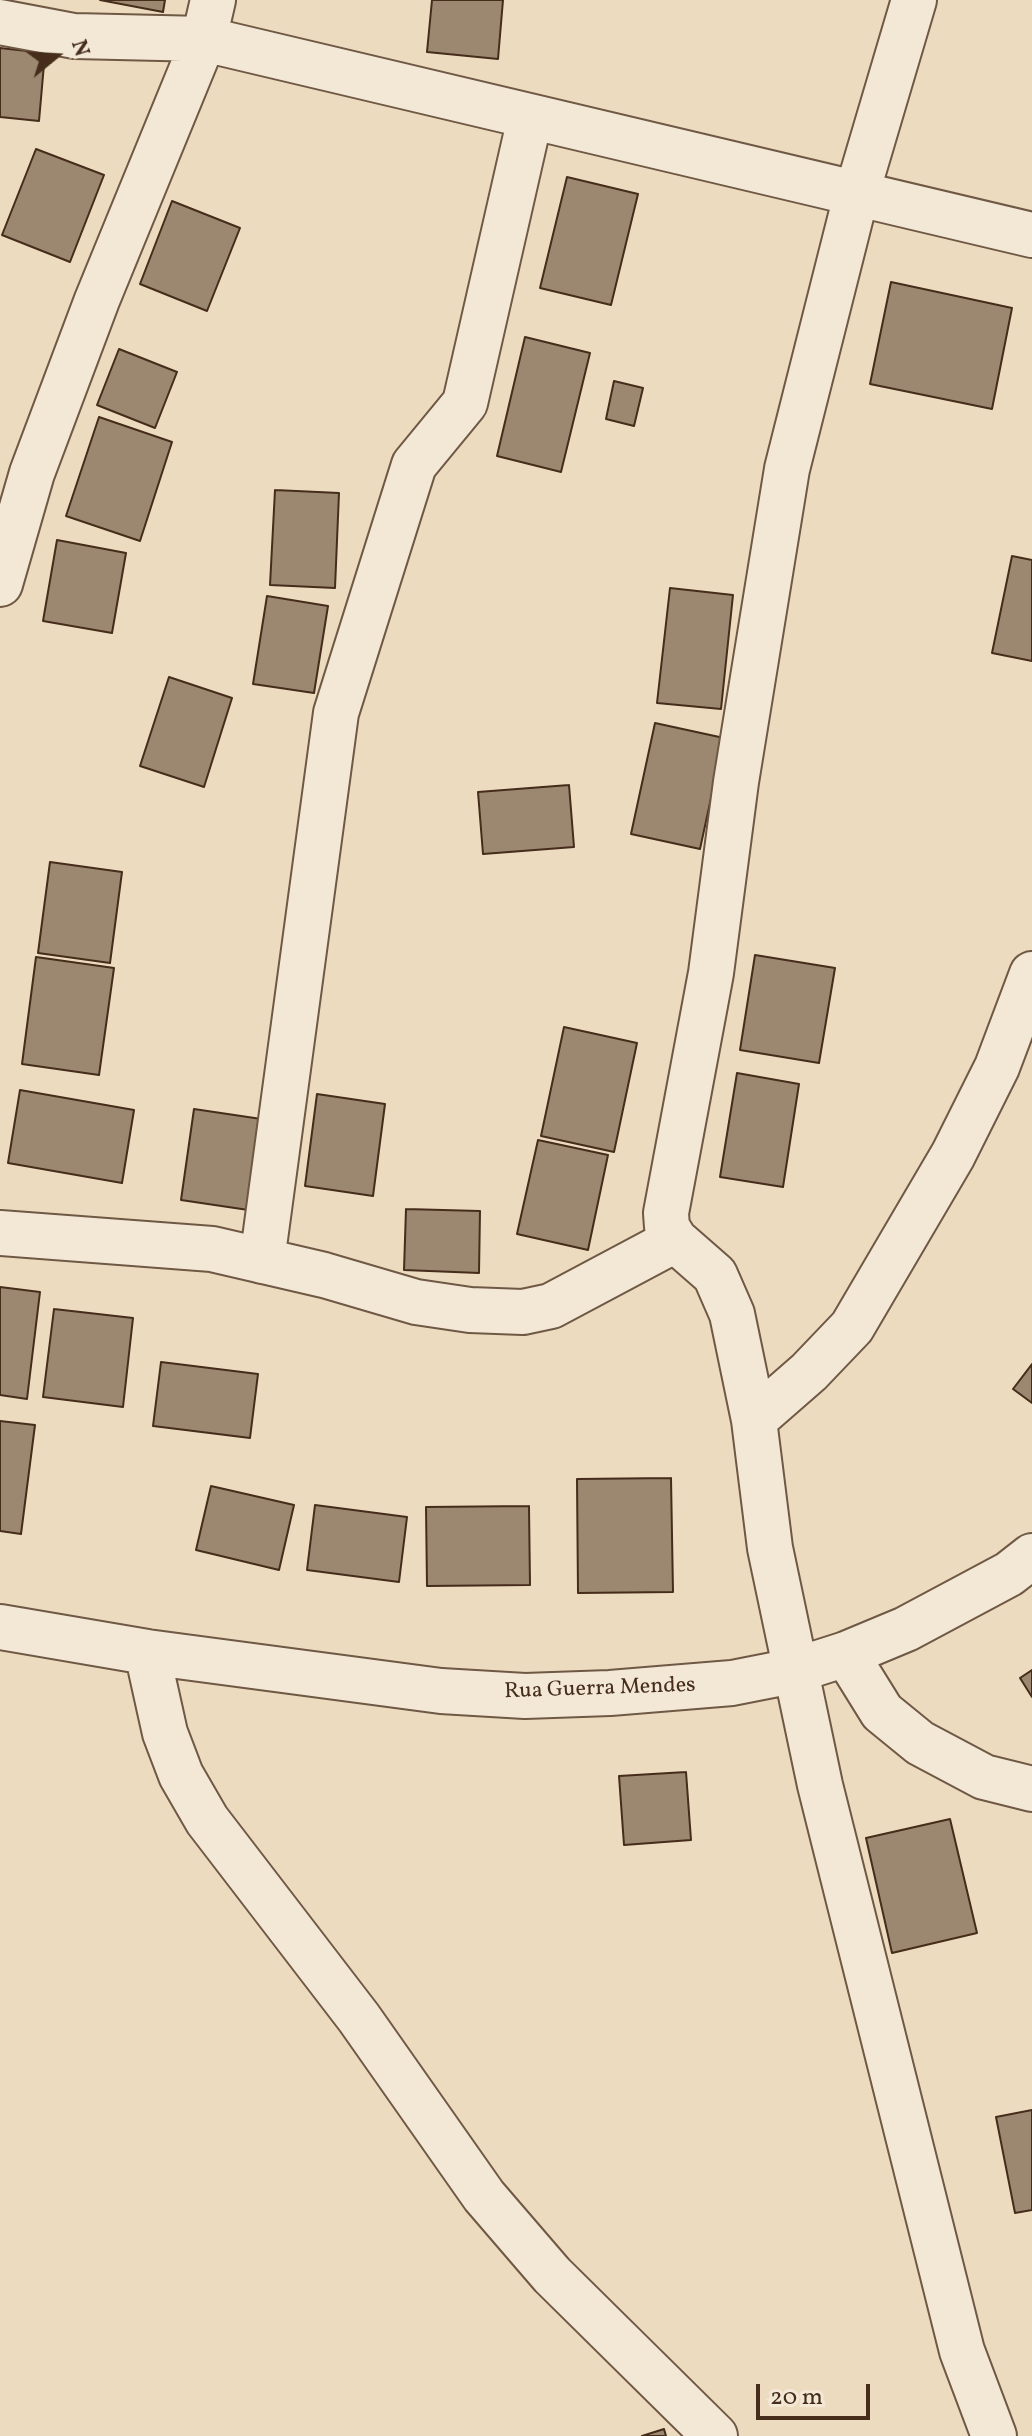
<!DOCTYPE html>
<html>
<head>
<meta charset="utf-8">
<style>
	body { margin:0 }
	#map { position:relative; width:1032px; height:2436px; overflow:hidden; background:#eddbc0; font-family:Vollkorn,serif }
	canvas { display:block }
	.north { position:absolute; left:16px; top:16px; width:80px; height:80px; -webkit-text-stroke:6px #f3e8d6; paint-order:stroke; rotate:72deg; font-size:22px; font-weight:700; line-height:32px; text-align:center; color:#452c1b }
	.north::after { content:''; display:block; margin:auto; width:28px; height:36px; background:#452c1b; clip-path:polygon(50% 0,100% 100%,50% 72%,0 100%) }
	.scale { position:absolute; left:756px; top:2384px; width:114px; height:36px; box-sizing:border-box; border:4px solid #452c1b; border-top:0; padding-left:10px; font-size:24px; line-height:28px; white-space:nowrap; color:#452c1b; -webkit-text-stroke:6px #f3e8d6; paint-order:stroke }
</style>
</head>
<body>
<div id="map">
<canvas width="1032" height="2436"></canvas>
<div class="north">N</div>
<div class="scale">20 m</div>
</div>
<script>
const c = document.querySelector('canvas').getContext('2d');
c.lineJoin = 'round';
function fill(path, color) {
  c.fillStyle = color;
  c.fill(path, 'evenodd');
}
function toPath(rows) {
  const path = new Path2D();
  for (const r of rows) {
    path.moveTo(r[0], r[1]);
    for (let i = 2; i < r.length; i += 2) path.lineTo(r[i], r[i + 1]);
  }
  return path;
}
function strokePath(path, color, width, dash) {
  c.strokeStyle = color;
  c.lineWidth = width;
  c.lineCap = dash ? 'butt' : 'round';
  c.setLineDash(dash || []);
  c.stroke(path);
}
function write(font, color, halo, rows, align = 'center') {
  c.font = font + ' Vollkorn,serif';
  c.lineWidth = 6;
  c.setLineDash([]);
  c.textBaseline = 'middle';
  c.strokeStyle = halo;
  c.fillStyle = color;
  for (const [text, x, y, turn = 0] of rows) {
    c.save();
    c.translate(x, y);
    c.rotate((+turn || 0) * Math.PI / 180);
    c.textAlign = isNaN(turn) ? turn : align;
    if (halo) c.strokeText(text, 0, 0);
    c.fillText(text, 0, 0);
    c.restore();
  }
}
const building = toPath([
	[100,0,165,0,163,12,100,0],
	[432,0,503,0,498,59,427,52,432,0],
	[0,48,45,53,39,121,0,117,0,48],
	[36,149,104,175,70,262,2,235,36,149],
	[567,177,638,194,611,305,540,288,567,177],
	[172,201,240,228,207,311,140,284,172,201],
	[891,282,1012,308,992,409,870,384,891,282],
	[525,337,590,353,561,472,497,456,525,337],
	[119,349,177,372,155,428,97,405,119,349],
	[614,381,643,388,634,426,606,419,614,381],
	[99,417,172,442,140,541,66,516,99,417],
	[275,490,339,493,335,588,270,585,275,490],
	[57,540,126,553,112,633,43,621,57,540],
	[1012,556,1032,560,1032,661,992,653,1012,556],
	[670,588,733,595,721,709,657,703,670,588],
	[267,596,328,606,314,693,253,684,267,596],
	[169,677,232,698,204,787,140,766,169,677],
	[655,723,724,738,700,849,631,834,655,723],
	[569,785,574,847,483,854,478,792,569,785],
	[50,862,122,872,110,963,38,953,50,862],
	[755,955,835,968,819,1063,740,1050,755,955],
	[36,957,114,968,99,1075,22,1064,36,957],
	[564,1027,637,1043,614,1152,541,1136,564,1027],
	[737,1073,799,1084,783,1187,720,1177,737,1073],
	[20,1090,134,1110,122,1183,8,1163,20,1090],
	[317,1094,385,1104,373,1196,305,1186,317,1094],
	[194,1109,268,1120,255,1211,181,1200,194,1109],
	[538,1140,608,1155,588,1250,517,1234,538,1140],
	[406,1209,480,1211,479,1273,404,1270,406,1209],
	[0,1287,40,1292,27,1399,0,1395,0,1287],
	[54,1309,133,1318,123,1407,43,1397,54,1309],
	[161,1362,258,1374,250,1438,153,1426,161,1362],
	[1032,1364,1032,1403,1013,1389,1032,1364],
	[0,1421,35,1425,21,1534,0,1531,0,1421],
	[671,1478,673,1592,578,1593,577,1479,671,1478],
	[211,1486,294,1505,279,1570,196,1550,211,1486],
	[315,1505,407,1517,399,1582,307,1570,315,1505],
	[529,1506,530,1585,427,1586,426,1507,529,1506],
	[1032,1670,1032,1697,1020,1678,1032,1670],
	[686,1772,691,1840,624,1845,619,1776,686,1772],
	[950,1819,977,1933,892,1953,866,1838,950,1819],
	[1032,2110,1032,2210,1015,2213,996,2117,1032,2110],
	[664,2429,666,2436,642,2436,664,2429]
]);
fill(building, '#9c8771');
strokePath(building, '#452c1b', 2);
const minor = toPath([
	[914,0,856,196,787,469,736,782,711,973,666,1213,667,1227,675,1240,715,1275,732,1314,754,1420,770,1548,820,1785,962,2351,994,2436],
	[0,22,74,36,204,39,1032,235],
	[0,584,32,473,97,300,204,39,213,0],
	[0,1233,212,1249,324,1275,416,1302,470,1310,523,1312,551,1306,675,1240],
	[262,1261,336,713,414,465,465,403,530,118],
	[754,1420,809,1372,852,1327,953,1155,997,1067,1032,974],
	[0,1627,147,1652,441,1691,525,1696,610,1693,732,1683,793,1671,846,1654,906,1629,1009,1574,1032,1556],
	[147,1652,165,1733,181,1775,207,1820,359,2018,484,2196,552,2275,715,2436],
	[846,1654,882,1712,920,1743,984,1777,1032,1789]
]);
strokePath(minor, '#6f5844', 48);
strokePath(minor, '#f3e8d6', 44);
write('22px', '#452c1b', '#f3e8d6', [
	["Rua Guerra Mendes",600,1690,-2]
]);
</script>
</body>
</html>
